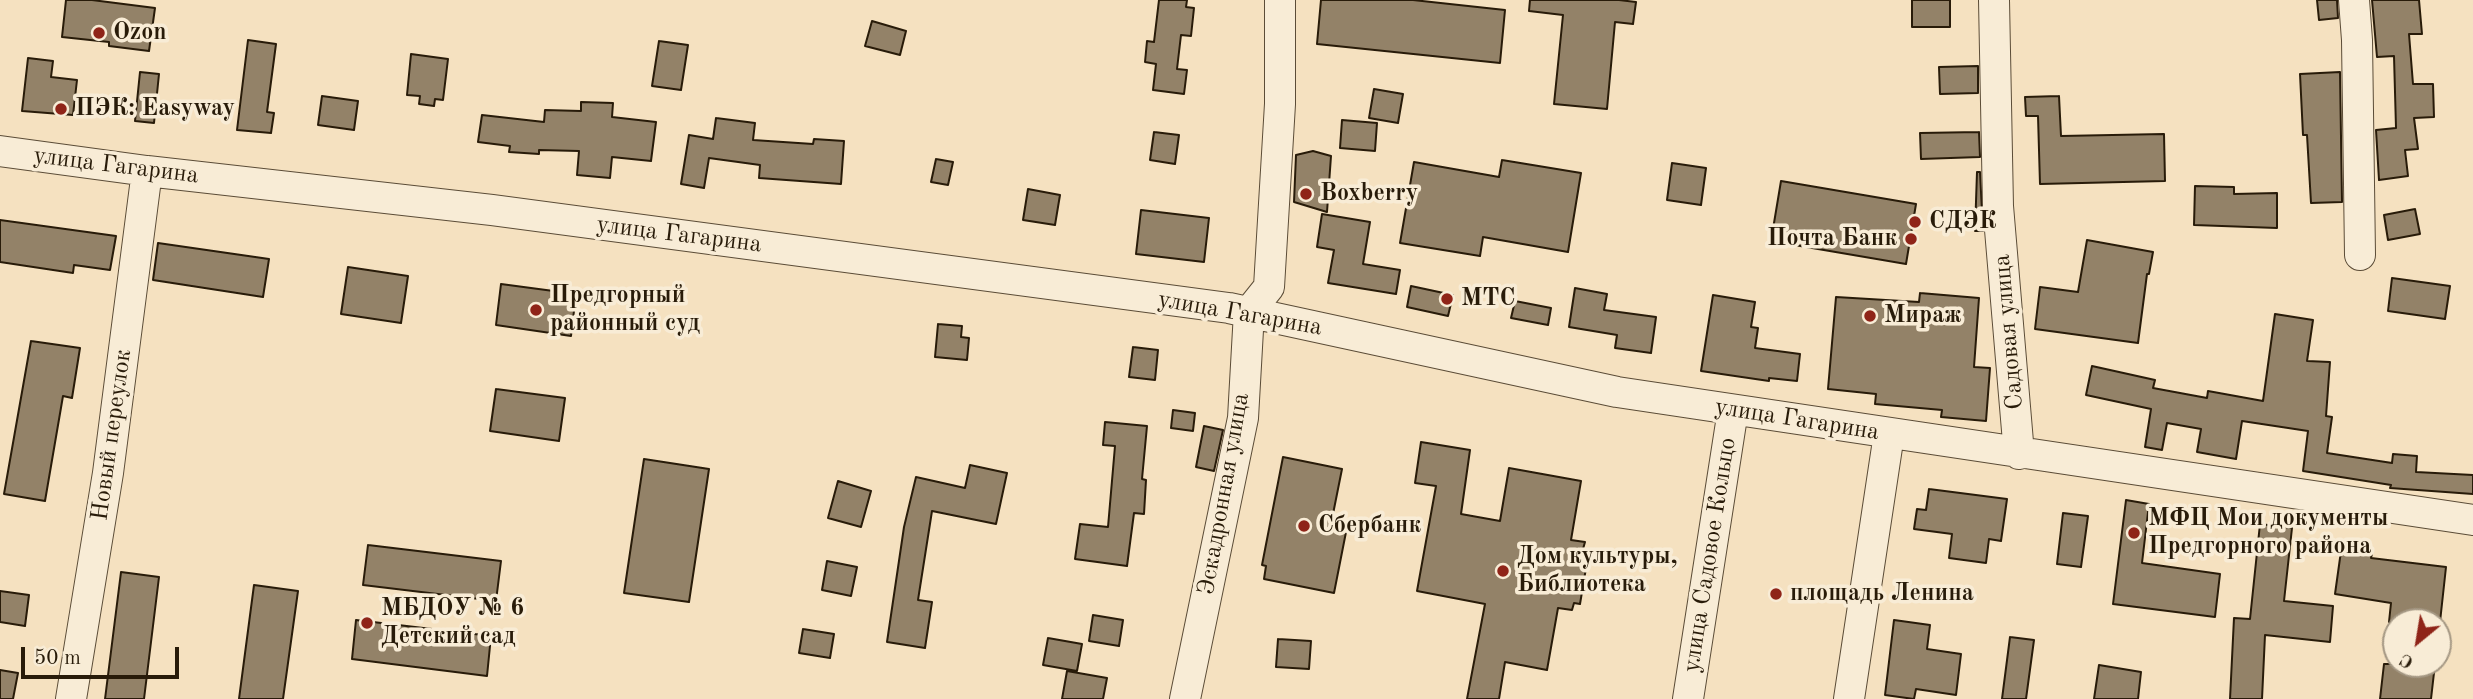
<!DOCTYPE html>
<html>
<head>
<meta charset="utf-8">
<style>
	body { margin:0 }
	#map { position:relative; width:2473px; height:699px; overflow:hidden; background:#f5e1c0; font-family:"Old Standard TT",serif }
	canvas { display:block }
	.north { position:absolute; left:2382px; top:608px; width:70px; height:70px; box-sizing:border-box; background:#f8ecd6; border:2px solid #a59884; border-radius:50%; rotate:210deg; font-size:19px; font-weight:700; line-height:28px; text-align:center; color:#281b09 }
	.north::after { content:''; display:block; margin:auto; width:24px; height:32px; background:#8f2418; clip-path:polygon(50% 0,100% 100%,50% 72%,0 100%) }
	.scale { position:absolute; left:21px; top:647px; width:158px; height:32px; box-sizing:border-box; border:4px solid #281b09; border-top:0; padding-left:9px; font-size:21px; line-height:24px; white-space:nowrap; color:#281b09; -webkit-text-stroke:5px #f8ecd6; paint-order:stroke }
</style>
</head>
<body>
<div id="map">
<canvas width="2473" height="699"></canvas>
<div class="north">С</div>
<div class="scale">50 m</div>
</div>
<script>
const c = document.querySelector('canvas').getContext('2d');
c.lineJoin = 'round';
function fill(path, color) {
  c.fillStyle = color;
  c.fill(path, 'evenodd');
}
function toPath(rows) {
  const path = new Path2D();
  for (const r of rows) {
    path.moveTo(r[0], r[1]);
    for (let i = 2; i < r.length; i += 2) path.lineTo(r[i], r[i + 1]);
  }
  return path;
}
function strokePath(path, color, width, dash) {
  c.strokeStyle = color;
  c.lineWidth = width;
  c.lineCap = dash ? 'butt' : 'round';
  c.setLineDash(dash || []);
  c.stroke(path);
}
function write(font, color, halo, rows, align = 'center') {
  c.font = font + ' "Old Standard TT",serif';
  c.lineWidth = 7;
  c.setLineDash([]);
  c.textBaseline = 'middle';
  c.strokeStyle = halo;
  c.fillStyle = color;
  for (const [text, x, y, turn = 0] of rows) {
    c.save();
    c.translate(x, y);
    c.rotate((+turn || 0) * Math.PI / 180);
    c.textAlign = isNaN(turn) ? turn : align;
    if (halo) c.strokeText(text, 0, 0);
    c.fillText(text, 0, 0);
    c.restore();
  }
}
const building = toPath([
	[66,0,92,0,155,8,149,51,109,46,109,42,62,37,66,0],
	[1159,0,1187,0,1186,7,1194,8,1191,36,1181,35,1177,69,1187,70,1184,94,1153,90,1156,64,1145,62,1147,41,1154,42,1159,0],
	[1321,0,1413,0,1505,10,1500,63,1317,44,1321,0],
	[1530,0,1619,0,1636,2,1633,24,1615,22,1607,109,1554,104,1563,15,1529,11,1530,0],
	[1912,0,1950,0,1950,27,1912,27,1912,0],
	[2317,0,2337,0,2338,18,2319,20,2317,0],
	[2372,0,2419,0,2422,34,2409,34,2413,84,2433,84,2434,117,2414,118,2418,149,2405,150,2408,176,2379,180,2376,130,2396,128,2394,56,2377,57,2372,0],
	[872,21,906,31,900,55,865,46,872,21],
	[248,40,276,44,267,112,274,113,271,133,237,130,248,40],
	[659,41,688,45,681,90,652,86,659,41],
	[411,54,448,59,443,100,435,99,434,106,419,104,420,96,407,95,411,54],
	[28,58,53,61,51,77,77,80,73,115,22,111,28,58],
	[1978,66,1978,93,1940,94,1939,67,1978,66],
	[140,72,159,74,154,123,135,121,140,72],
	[2340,72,2342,202,2311,203,2307,135,2303,135,2300,74,2340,72],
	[1374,89,1403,94,1398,123,1369,118,1374,89],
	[322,96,358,101,354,130,318,125,322,96],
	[2059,96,2061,136,2164,134,2165,181,2040,184,2038,116,2026,116,2025,97,2059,96],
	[581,102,613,103,612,117,656,122,651,161,612,157,610,178,577,175,579,151,539,150,539,154,509,152,510,146,478,142,482,115,544,122,545,110,581,111,581,102],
	[716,118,755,123,753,140,813,144,814,139,844,141,841,184,759,178,760,165,709,158,704,188,681,184,689,135,713,139,716,118],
	[1342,120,1377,123,1375,151,1340,148,1342,120],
	[1154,132,1179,135,1175,164,1150,160,1154,132],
	[1979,132,1980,157,1921,159,1920,133,1979,132],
	[1313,151,1331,156,1327,212,1294,202,1296,155,1313,151],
	[936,159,953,162,948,185,931,182,936,159],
	[1502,160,1581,173,1568,252,1483,237,1480,256,1400,243,1414,162,1499,177,1502,160],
	[1672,163,1706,168,1701,205,1667,200,1672,163],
	[1977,172,1980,172,1983,231,1975,231,1977,172],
	[1781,181,1916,204,1906,264,1771,241,1781,181],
	[2195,186,2234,187,2234,194,2277,193,2277,228,2194,225,2195,186],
	[1028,189,1060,195,1055,225,1023,220,1028,189],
	[2415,209,2420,234,2388,240,2384,215,2415,209],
	[1141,210,1209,218,1204,262,1136,254,1141,210],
	[1322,214,1370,222,1363,264,1400,270,1396,294,1328,283,1334,250,1317,247,1322,214],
	[0,220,116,236,110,270,74,265,73,273,0,262,0,220],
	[2087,240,2153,252,2149,274,2147,274,2138,343,2035,329,2040,287,2078,292,2087,240],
	[158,243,269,259,263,297,153,280,158,243],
	[348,267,408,276,401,323,341,314,348,267],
	[2392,278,2450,286,2445,319,2388,311,2392,278],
	[501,284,576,294,571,336,496,325,501,284],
	[1411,286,1453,295,1448,316,1407,307,1411,286],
	[1575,288,1607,294,1604,310,1656,317,1651,353,1615,348,1617,335,1569,327,1575,288],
	[1920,293,1979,298,1974,367,1990,368,1986,421,1941,417,1942,410,1875,404,1876,394,1828,389,1836,297,1919,302,1920,293],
	[1713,295,1755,302,1751,327,1758,328,1755,348,1800,354,1797,381,1769,378,1769,381,1701,371,1713,295],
	[1515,301,1551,308,1548,325,1511,318,1515,301],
	[2275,314,2313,320,2307,361,2330,362,2326,416,2332,417,2327,453,2392,463,2393,454,2417,456,2416,472,2473,475,2473,494,2390,488,2391,485,2303,471,2308,431,2242,421,2236,459,2197,452,2201,429,2167,423,2162,450,2145,447,2151,409,2086,395,2092,366,2155,380,2153,388,2207,398,2208,391,2263,401,2275,314],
	[938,324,962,326,961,337,969,338,967,360,935,357,938,324],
	[31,341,80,348,72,398,63,396,45,501,4,494,31,341],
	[1133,347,1158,350,1155,380,1129,377,1133,347],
	[496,389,565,398,559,441,490,431,496,389],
	[1173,410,1195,413,1193,431,1171,428,1173,410],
	[1105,422,1147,426,1142,479,1146,480,1144,514,1134,513,1127,566,1075,559,1080,524,1108,527,1115,446,1103,445,1105,422],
	[1204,426,1223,430,1214,471,1196,467,1204,426],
	[1421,442,1470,450,1461,514,1500,521,1509,468,1581,481,1571,540,1585,542,1583,549,1589,550,1580,604,1574,603,1572,610,1558,608,1547,670,1505,662,1499,699,1467,699,1485,604,1417,591,1436,486,1415,483,1421,442],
	[1283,457,1342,469,1331,524,1347,527,1334,593,1264,579,1266,566,1262,565,1283,457],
	[644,459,709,469,689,602,624,593,644,459],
	[970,465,1007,473,996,524,932,511,918,600,932,602,925,648,887,642,904,527,916,477,965,488,970,465],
	[838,481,871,491,861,527,828,518,838,481],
	[1929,489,2007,499,2001,541,1989,539,1986,563,1949,558,1952,534,1914,529,1917,509,1926,510,1929,489],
	[2126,500,2149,504,2142,563,2220,574,2215,617,2113,604,2126,500],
	[2063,513,2088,516,2081,567,2057,564,2063,513],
	[2260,524,2292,528,2284,601,2333,606,2330,642,2265,635,2262,699,2230,699,2234,618,2250,619,2260,524],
	[2342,544,2373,549,2371,558,2446,567,2440,622,2389,622,2391,603,2335,594,2342,544],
	[368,545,501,561,496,601,363,585,368,545],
	[827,561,857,567,851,596,822,590,827,561],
	[121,572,159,577,144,699,105,699,121,572],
	[254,585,298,591,283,699,239,699,254,585],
	[0,591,29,595,25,626,0,622,0,591],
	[1093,615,1123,620,1119,646,1089,641,1093,615],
	[356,620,491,636,487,676,352,659,356,620],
	[1894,620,1930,625,1927,649,1961,654,1956,695,1916,689,1914,699,1885,695,1894,620],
	[803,629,834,634,830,658,799,653,803,629],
	[2010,637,2034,640,2026,699,2002,699,2010,637],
	[1048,638,1082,644,1077,671,1043,665,1048,638],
	[1278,639,1311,641,1309,669,1276,667,1278,639],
	[2384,664,2435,664,2431,699,2380,699,2384,664],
	[2099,665,2141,672,2138,699,2094,699,2099,665],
	[0,670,18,673,13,699,0,699,0,670],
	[1067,671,1107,678,1103,699,1062,699,1067,671]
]);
fill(building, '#938268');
strokePath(building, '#281b09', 2);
const minor = toPath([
	[1994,0,1998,206,2019,454],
	[2354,0,2357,40,2360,255],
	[0,151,147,171,492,210,1229,308,1617,392,2473,520],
	[71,699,108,473,147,171],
	[1185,699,1243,418,1249,312,1269,287,1280,104,1280,0],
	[1688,699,1733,410],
	[1849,699,1889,434]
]);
strokePath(minor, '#5b4c37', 32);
strokePath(minor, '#f8ecd6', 30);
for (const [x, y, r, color] of [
	[99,33,7,"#8f2418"],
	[61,109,7,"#8f2418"],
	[1306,194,7,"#8f2418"],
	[1915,222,7,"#8f2418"],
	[1911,239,7,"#8f2418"],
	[1447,299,7,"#8f2418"],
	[536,310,7,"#8f2418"],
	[1870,316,7,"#8f2418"],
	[1304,526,7,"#8f2418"],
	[2134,533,7,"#8f2418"],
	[1503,571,7,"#8f2418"],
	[1776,594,7,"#8f2418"],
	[367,623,7,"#8f2418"]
]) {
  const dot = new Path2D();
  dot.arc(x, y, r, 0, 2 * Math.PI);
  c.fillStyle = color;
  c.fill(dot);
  strokePath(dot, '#f8ecd6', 2.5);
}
write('bold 24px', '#281b09', '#f8ecd6', [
	["Ozon",113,33],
	["ПЭК: Easyway",75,109],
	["Boxberry",1320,194],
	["СДЭК",1929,222],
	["Почта Банк",1897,239,"right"],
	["Предгорный",550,296],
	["районный суд",550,324],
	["МТС",1461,299],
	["Мираж",1884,316],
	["МФЦ Мои документы",2148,519],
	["Предгорного района",2148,547],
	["Сбербанк",1318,526],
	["Дом культуры,",1517,557],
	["Библиотека",1517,585],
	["площадь Ленина",1790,594],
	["МБДОУ № 6",381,609],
	["Детский сад",381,637]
], 'left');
write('24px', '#281b09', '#f8ecd6', [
	["улица Гагарина",116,166,7],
	["улица Гагарина",679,235,7],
	["улица Гагарина",1240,314,10],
	["Садовая улица",2009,332,-95],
	["улица Гагарина",1797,420,9],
	["Новый переулок",112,435,-82],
	["Эскадронная улица",1224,494,-80],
	["улица Садовое Кольцо",1710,555,-81]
]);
</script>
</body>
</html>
